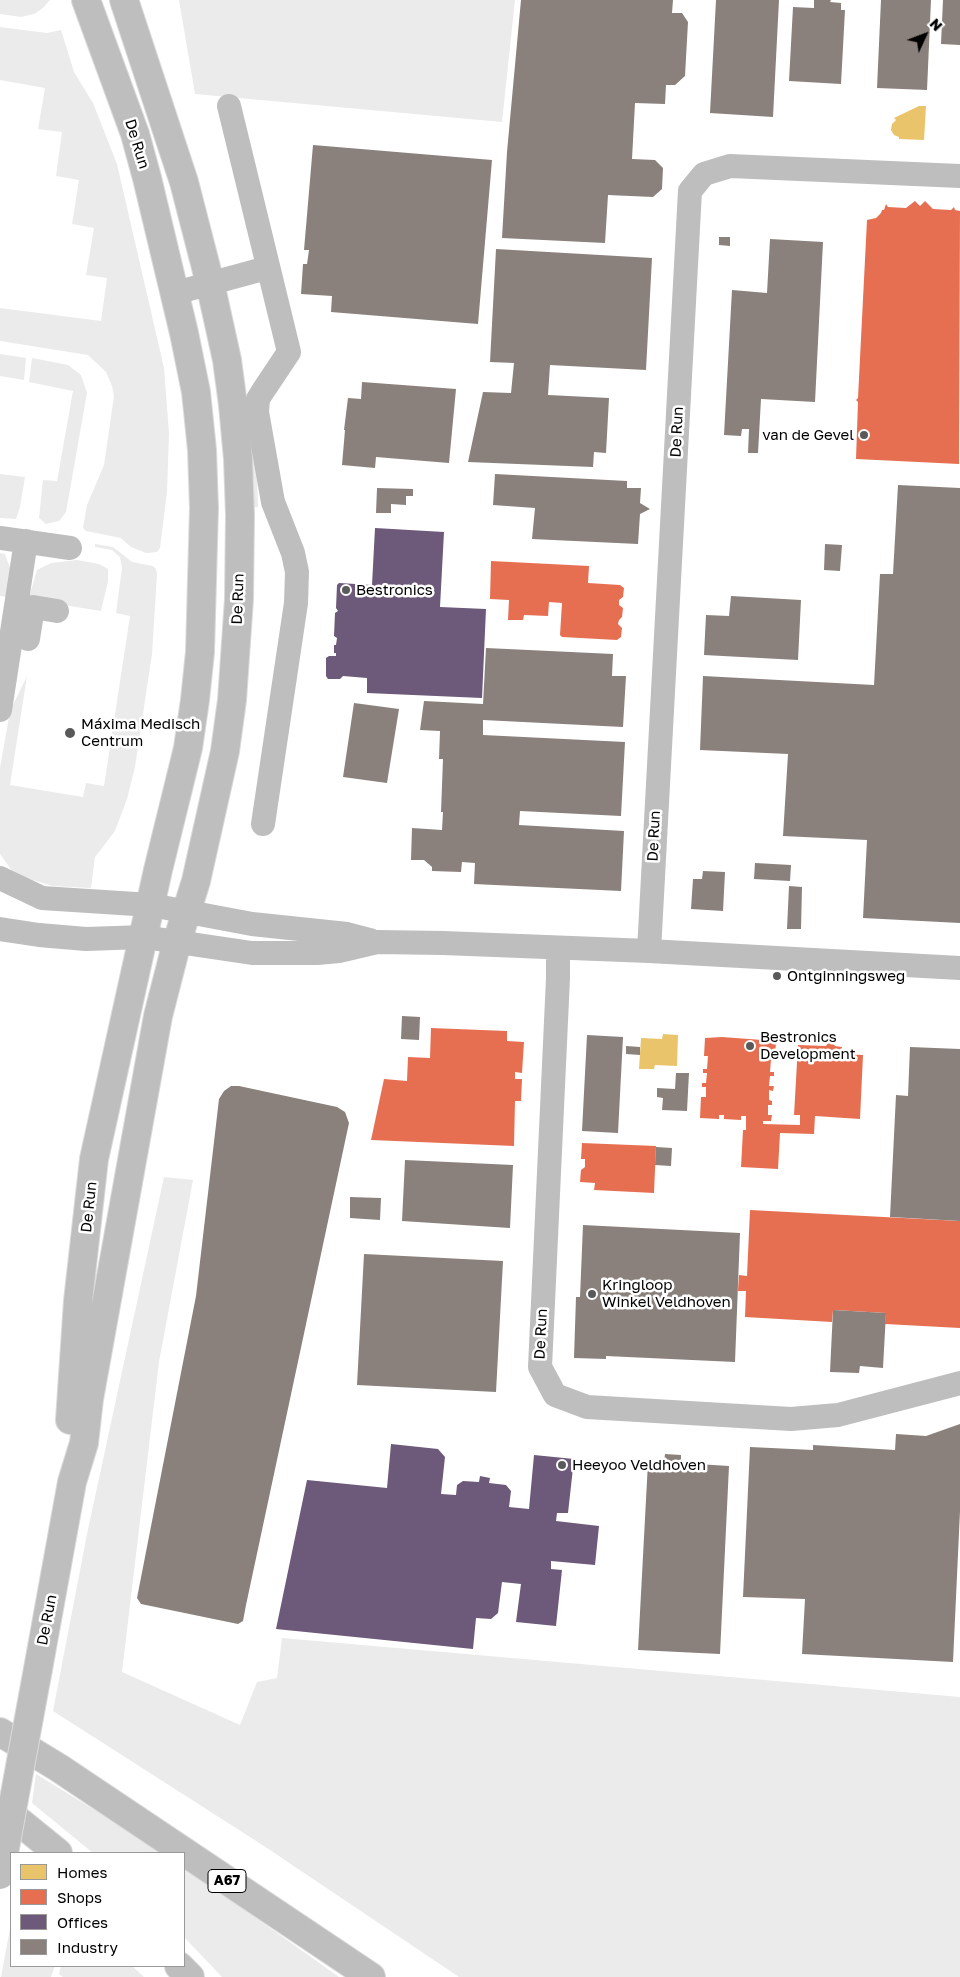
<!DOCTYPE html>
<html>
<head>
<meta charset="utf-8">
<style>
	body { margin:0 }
	#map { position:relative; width:960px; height:1977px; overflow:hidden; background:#fff; font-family:"Golos Text",sans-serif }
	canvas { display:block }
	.legend { position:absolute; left:10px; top:1852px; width:175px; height:115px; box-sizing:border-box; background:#fff; border:1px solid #999; margin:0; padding:6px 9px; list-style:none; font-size:15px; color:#000 }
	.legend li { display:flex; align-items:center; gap:10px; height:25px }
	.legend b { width:25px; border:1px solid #999 }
	.north { position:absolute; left:900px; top:10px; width:50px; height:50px; -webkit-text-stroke:4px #fff; paint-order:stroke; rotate:47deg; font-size:14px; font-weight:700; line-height:20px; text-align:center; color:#000 }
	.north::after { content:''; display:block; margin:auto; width:18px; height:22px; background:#000; clip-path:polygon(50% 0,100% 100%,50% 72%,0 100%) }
</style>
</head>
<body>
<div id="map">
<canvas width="960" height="1977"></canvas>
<ul class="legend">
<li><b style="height:14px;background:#e9c46a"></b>Homes</li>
<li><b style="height:14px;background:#e76f51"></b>Shops</li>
<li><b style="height:14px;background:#6d597a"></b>Offices</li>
<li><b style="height:14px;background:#8a817c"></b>Industry</li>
</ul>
<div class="north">N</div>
</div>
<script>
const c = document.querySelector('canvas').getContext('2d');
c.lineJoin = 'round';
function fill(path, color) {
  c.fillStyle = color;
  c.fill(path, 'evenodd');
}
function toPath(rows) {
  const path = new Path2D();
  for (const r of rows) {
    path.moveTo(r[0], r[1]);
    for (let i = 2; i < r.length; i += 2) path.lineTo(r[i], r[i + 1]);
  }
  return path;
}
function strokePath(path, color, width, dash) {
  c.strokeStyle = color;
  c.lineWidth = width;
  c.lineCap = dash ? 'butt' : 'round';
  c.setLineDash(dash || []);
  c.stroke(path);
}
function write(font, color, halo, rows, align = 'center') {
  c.font = font + ' "Golos Text",sans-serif';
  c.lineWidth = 5;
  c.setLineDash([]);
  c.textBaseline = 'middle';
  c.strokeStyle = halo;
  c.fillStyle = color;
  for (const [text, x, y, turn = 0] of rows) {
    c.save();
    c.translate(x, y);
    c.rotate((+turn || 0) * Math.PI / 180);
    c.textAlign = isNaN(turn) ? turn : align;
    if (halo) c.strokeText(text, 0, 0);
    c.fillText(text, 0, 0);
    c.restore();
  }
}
fill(toPath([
	[0,0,50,0,43,8,34,14,21,17,0,14],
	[179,0,515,0,502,122,195,94],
	[0,27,47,33,61,30,74,72,93,103,117,164,164,368,169,433,167,492,160,548,157,552,146,553,131,547,121,538,86,531,83,528,87,505,104,465,114,396,112,386,106,372,88,355,0,341,0,308,101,321,107,278,86,275,94,228,72,224,79,180,56,176,62,132,38,129,45,88,0,80],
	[0,354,26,358,24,380,0,376],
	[32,358,68,365,81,375,87,393,66,512,59,521,46,524,39,518,43,480,57,481,73,391,29,382],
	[253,437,257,471,258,507,251,507,247,438],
	[0,474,25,477,20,507,16,519,0,518],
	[95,544,113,547,132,562,153,566,156,569,157,574,152,654,135,767,127,799,115,831,95,857,91,888,53,886,15,875,0,854,0,768,10,711,27,676,10,785,83,797,86,783,104,786,130,616,116,613,122,568,120,557,112,550,95,547],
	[0,553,5,554,11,571,6,597,0,596],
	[77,560,99,564,108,569,108,581,101,611,39,601,29,597,37,570,51,563],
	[164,1177,193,1180,159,1362,122,1672,240,1725,257,1682,277,1678,282,1638,960,1697,960,1977,459,1977,264,1846,53,1711,87,1534],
	[36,1774,129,1831,162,1853,93,1853,32,1803],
	[184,1868,242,1908,339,1977,222,1977,184,1937],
	[11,1923,11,1966,55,1966,51,1977,1,1977],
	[61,1966,132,1966,144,1977,63,1977,59,1974]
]), '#ebebeb');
fill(toPath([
	[919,106,926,106,924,140,899,139,899,137,894,135,891,130,892,124,896,120,894,118],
	[663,1034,678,1035,677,1066,655,1065,654,1069,639,1069,641,1038,662,1039]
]), '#e9c46a');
fill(toPath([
	[915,201,920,206,925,201,933,209,951,210,954,207,955,210,960,211,959,464,856,459,858,402,856,400,858,398,867,220,876,218,881,213,882,210,884,210,886,204,888,207,906,208],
	[491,561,589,566,588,583,620,585,624,588,623,597,619,600,619,605,623,608,622,617,619,620,618,624,622,628,621,637,617,640,562,637,560,635,562,603,549,602,548,616,524,615,523,620,508,620,509,600,490,599],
	[431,1028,507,1031,507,1041,524,1042,522,1073,515,1072,515,1079,522,1079,521,1101,515,1101,514,1146,371,1140,384,1079,407,1081,408,1057,430,1058],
	[722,1037,776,1041,775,1059,771,1059,770,1072,774,1072,774,1076,770,1076,769,1086,774,1086,773,1091,769,1090,769,1100,772,1101,772,1105,768,1105,768,1115,772,1115,771,1121,763,1121,763,1124,800,1125,800,1115,794,1115,798,1045,826,1046,828,1043,833,1043,835,1046,842,1047,841,1054,863,1055,860,1119,815,1116,814,1134,780,1133,778,1169,741,1167,743,1130,746,1130,746,1116,741,1116,741,1120,724,1119,724,1115,719,1115,719,1119,700,1118,701,1097,706,1097,706,1087,702,1087,702,1083,706,1083,707,1073,703,1073,703,1069,707,1069,708,1056,704,1056,705,1038],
	[582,1143,656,1146,654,1193,594,1190,595,1183,580,1182,581,1170,585,1167,585,1159,581,1159],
	[750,1210,960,1221,960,1328,885,1324,886,1313,833,1310,832,1322,745,1317,746,1291,738,1291,739,1275,747,1276]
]), '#e76f51');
fill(toPath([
	[375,528,444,532,440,607,486,609,482,698,367,693,367,678,343,676,340,679,328,679,326,676,326,658,329,656,336,656,336,653,334,653,334,645,336,645,337,638,334,636,335,613,338,611,336,608,337,585,339,583,372,585],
	[391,1444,438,1449,445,1457,441,1494,456,1495,457,1485,463,1481,479,1482,480,1476,490,1478,489,1483,506,1485,511,1491,509,1507,529,1509,534,1455,574,1459,568,1513,557,1513,556,1521,599,1526,595,1565,551,1561,551,1569,562,1570,556,1626,516,1622,521,1584,502,1582,498,1613,491,1619,476,1618,473,1649,276,1629,307,1480,387,1488]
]), '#6d597a');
fill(toPath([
	[521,0,673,0,672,13,682,13,688,22,685,76,675,85,666,85,665,104,635,103,632,159,655,160,663,168,662,189,653,197,608,195,605,243,502,238,507,152],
	[716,0,779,0,773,117,710,113],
	[814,0,831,0,830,2,841,3,841,10,845,10,841,84,789,81,793,7,814,8],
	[881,0,931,0,927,90,877,88],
	[943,0,960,0,960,45,941,44],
	[313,145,492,160,478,324,331,312,332,296,301,294,303,264,307,264,309,250,304,250],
	[719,237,730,237,730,246,719,245],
	[770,239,823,242,815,402,761,399,758,453,748,453,749,429,742,429,741,436,724,435,732,290,767,293],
	[496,249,652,258,646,370,550,365,548,395,609,398,606,453,594,452,593,467,468,462,483,392,511,393,514,363,490,362],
	[362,382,456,389,449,463,376,457,375,468,342,465,345,430,344,430,348,398,361,399],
	[495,474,627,481,627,488,641,488,640,503,650,509,640,514,638,544,532,539,535,508,493,505],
	[898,485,960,488,960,923,863,918,867,840,783,836,788,754,700,750,703,676,874,685,880,574,893,574],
	[377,488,413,489,413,496,406,496,406,505,391,504,391,513,376,513],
	[825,544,842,545,840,571,824,570],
	[731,596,801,600,798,660,704,655,706,615,729,616],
	[486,648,613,654,612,676,626,676,623,727,483,720,483,735,625,742,621,816,520,811,519,825,624,831,621,891,474,884,475,863,462,862,461,872,432,871,432,867,424,860,411,860,412,828,442,830,443,812,441,812,443,759,439,759,440,731,420,730,424,701,483,704],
	[354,703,399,709,387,783,343,777],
	[755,863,791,865,790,881,754,879],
	[703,871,725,872,723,911,691,909,693,879,702,879],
	[789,886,802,887,801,929,787,929],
	[402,1016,420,1017,419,1040,401,1039],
	[587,1035,623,1037,618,1133,582,1131],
	[626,1046,640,1047,640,1055,626,1054],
	[910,1047,960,1049,960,1221,890,1217,896,1095,908,1096],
	[676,1073,689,1073,687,1111,662,1110,663,1098,657,1097,657,1088,675,1089],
	[231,1086,239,1086,337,1107,345,1112,349,1123,246,1605,243,1621,238,1624,141,1604,137,1598,196,1296,219,1099,224,1091],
	[656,1147,672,1148,671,1166,655,1165],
	[405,1160,513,1165,510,1228,402,1221],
	[350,1197,381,1198,380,1220,350,1218],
	[583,1225,740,1233,735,1362,606,1356,606,1359,574,1358,576,1297,580,1297],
	[364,1254,503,1261,496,1392,357,1385],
	[833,1310,886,1313,883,1368,860,1366,859,1373,830,1372],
	[960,1424,960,1511,953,1662,802,1654,805,1599,743,1597,750,1447,813,1450,813,1445,895,1450,896,1434,926,1436],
	[665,1454,681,1455,681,1463,729,1466,720,1654,638,1650,648,1462,664,1463]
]), '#8a817c');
const major = toPath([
	[70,1420,78,1301,94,1159,158,870,188,748,195,700,200,652,204,508,202,450,196,392,184,333,147,178,135,134,86,0],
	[38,1669,72,1482,84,1443,89,1399,158,1016,177,942,196,881,225,751,232,700,239,599,240,515,238,459,233,405,227,360,210,283,184,182,124,0]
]);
const highway = toPath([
	[0,1732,59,1768,371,1977],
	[0,1806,58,1853],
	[179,1966,190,1977]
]);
strokePath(major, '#dbdbdb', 30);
strokePath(highway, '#dbdbdb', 30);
strokePath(toPath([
	[229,106,289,352,263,391,258,399,257,412,273,502,293,553,297,572,296,603,263,824],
	[175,293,267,268],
	[0,538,70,548],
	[28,639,33,607,57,611],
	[0,710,26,541],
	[0,878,42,898,151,905,252,924,347,934,370,940],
	[0,929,39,935,86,939,144,937,252,953,317,953,339,951,377,942,443,943,649,951,960,968],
	[558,948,558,978,540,1367,555,1395,587,1407,791,1419,838,1415,960,1383],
	[649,951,690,191,704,174,730,166,960,176]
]), '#bebebe', 24);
strokePath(major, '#bebebe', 28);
strokePath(highway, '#bebebe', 28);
const majorBridge = toPath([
	[0,1875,38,1669]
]);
strokePath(majorBridge, '#dbdbdb', 30, []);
strokePath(majorBridge, '#bebebe', 28);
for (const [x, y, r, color] of [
	[864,435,5,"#595959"],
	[346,590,5,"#595959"],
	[70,733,6,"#595959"],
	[777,976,5,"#595959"],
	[750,1046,5,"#595959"],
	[592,1294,5,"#595959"],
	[562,1465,5,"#595959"]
]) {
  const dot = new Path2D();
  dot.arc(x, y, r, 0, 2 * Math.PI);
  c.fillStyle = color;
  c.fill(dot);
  strokePath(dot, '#fff', 2);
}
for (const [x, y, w] of [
	[227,1881,38]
]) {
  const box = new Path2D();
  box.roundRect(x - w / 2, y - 11.5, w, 23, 4);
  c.fillStyle = '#fff';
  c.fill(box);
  strokePath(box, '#000', 1);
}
write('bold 14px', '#000', null, [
	["A67",227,1881]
]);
write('15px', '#000', '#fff', [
	["De Run",137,144,73],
	["De Run",677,432,-87],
	["De Run",238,599,-88],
	["De Run",654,836,-87],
	["De Run",89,1207,-84],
	["De Run",541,1334,-87],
	["De Run",47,1620,-79]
]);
write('15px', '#000', '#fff', [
	["van de Gevel",854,435,"right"],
	["Bestronics",356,590],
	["Máxima Medisch",81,724],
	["Centrum",81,741],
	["Ontginningsweg",787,976],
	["Bestronics",760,1037],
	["Development",760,1054],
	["Kringloop",602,1285],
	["Winkel Veldhoven",602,1302],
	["Heeyoo Veldhoven",572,1465]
], 'left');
</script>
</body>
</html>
